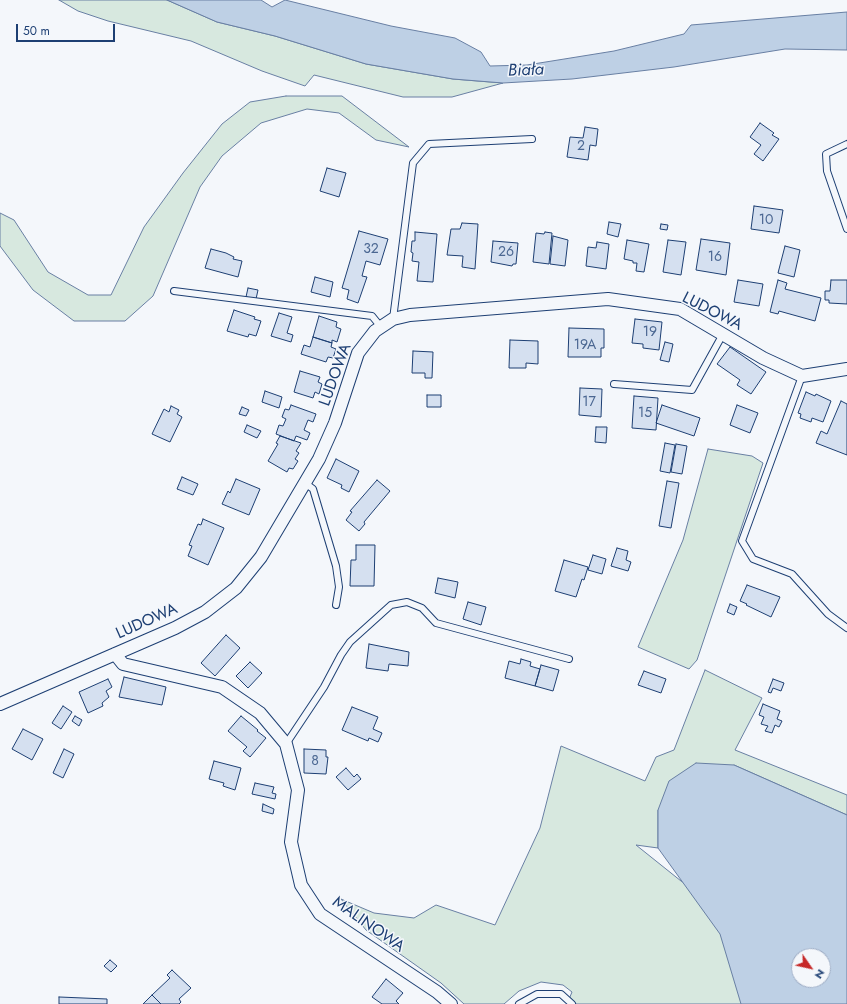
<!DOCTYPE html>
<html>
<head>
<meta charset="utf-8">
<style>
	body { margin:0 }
	#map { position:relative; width:847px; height:1004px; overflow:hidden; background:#f4f7fb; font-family:Jost,sans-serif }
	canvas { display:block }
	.north { position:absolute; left:791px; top:948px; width:40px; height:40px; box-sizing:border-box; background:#f4f7fb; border:1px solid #9eadc5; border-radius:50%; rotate:124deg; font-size:11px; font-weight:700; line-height:16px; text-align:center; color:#1d3f73 }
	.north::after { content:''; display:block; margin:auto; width:14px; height:18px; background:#c62828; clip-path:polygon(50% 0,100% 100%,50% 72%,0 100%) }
	.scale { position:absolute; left:16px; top:24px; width:99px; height:18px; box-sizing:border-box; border:2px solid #1d3f73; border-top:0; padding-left:5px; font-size:12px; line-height:14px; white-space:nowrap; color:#1d3f73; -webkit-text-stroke:3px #f4f7fb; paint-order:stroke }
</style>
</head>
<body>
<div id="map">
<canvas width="847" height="1004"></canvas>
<div class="north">N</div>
<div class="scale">50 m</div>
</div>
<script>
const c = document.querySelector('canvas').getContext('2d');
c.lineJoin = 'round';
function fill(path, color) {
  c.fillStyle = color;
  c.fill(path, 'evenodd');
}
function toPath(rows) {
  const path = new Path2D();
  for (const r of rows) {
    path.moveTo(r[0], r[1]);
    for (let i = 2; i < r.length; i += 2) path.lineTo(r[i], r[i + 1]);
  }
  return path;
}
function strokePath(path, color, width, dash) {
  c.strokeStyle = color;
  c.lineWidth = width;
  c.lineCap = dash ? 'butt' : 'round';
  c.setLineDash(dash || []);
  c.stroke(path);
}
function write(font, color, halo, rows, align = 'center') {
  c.font = font + ' Jost,sans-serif';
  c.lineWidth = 3;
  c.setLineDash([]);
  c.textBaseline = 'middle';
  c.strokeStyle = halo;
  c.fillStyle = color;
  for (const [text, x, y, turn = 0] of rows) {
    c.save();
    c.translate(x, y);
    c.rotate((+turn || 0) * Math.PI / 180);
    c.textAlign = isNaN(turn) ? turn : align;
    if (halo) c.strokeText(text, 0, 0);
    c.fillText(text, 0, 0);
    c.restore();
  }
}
const green = toPath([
	[59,0,167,0,217,22,275,36,366,64,453,79,503,83,452,97,403,97,314,75,305,86,262,71,191,41,108,21,78,11,59,0],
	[286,96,342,96,409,147,376,140,339,113,307,109,261,123,222,156,200,187,153,296,125,321,74,321,33,290,0,246,0,213,14,220,48,272,88,295,111,295,144,227,183,173,222,124,250,102,286,96],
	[708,449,752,456,763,463,697,660,689,669,638,647,683,540,708,449],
	[705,670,762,698,735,750,847,795,847,815,734,765,658,810,658,848,636,845,681,881,799,956,799,980,816,1004,567,1004,572,992,563,985,541,982,519,991,504,1004,464,1004,441,983,366,930,341,899,374,913,414,918,436,905,495,925,540,828,561,746,645,781,656,757,674,750,705,670]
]);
fill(green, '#d7e8df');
strokePath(green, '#687fa3', 1);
const water = toPath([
	[167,0,261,0,272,7,285,0,391,26,455,38,481,52,490,66,527,65,614,51,684,34,691,25,847,12,847,50,785,49,674,67,572,79,503,83,453,79,366,64,275,36,217,22,167,0],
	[696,763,734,765,847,815,847,1004,741,1004,720,934,658,848,658,810,669,781,696,763],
	[799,956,823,956,823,980,799,980,799,956]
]);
fill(water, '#bed0e5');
strokePath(water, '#687fa3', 1);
const building = toPath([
	[760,123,774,133,772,135,779,139,763,161,754,154,761,145,750,137,760,123],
	[585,127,598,129,596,146,590,145,588,160,567,157,570,137,583,138,585,127],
	[327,168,346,173,339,197,320,191,327,168],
	[754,206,783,210,779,233,751,229,754,206],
	[609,222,621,224,618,237,607,234,609,222],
	[462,223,478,224,475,269,462,267,463,256,447,255,451,229,460,229,462,223],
	[661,224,668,225,667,230,660,229,661,224],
	[359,231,388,239,380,265,366,261,362,276,367,277,358,303,347,299,349,290,342,288,359,231],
	[415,232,437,234,433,282,417,281,419,262,412,261,413,253,411,252,412,241,415,241,415,232],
	[545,232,552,233,549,264,533,262,536,233,544,234,545,232],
	[553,236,568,240,565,266,550,264,553,236],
	[701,239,730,243,726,275,696,270,701,239],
	[627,240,649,244,644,272,636,271,637,263,633,263,633,261,624,259,627,240],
	[668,240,686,242,681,275,663,272,668,240],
	[493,241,518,243,516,264,513,264,512,266,491,262,493,241],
	[597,242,609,244,606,269,586,266,588,247,596,248,597,242],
	[785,246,800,250,794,277,778,273,785,246],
	[211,249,226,253,234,257,233,259,242,261,238,277,205,268,211,249],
	[315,277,333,282,330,297,311,292,315,277],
	[738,280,763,284,759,306,734,302,738,280],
	[778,280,787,283,785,289,821,298,815,321,779,311,778,314,770,312,778,280],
	[831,280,847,280,847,304,829,303,829,300,825,300,825,291,830,291,831,280],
	[248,288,258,290,256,299,246,297,248,288],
	[234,310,255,317,254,319,261,321,256,336,249,334,248,337,227,331,234,310],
	[279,313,292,317,287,333,293,335,291,342,271,336,279,313],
	[319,316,337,322,336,327,341,329,337,342,332,340,332,343,313,337,319,316],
	[635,319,662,322,659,350,643,348,643,344,632,343,635,319],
	[569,328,604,329,604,348,601,348,601,357,568,357,569,328],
	[313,337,332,343,331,347,336,349,333,358,328,357,326,362,301,354,304,345,310,347,313,337],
	[510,340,538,341,538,364,526,363,526,368,509,368,510,340],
	[665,342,673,344,669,362,660,360,665,342],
	[730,347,766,372,751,394,737,385,740,380,717,364,730,347],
	[413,351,433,352,432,378,425,378,425,373,412,373,413,351],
	[300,371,320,377,318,382,322,384,319,394,315,392,313,398,294,392,300,371],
	[580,388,602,389,601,417,579,415,580,388],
	[265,391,282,397,279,408,262,402,265,391],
	[806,392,815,396,816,394,831,401,823,422,812,418,811,422,800,418,801,414,798,413,806,392],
	[427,395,441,395,441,407,427,407,427,395],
	[634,396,658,398,656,430,632,428,634,396],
	[841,401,847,404,847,455,816,443,821,431,827,434,841,401],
	[291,405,316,414,313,422,308,420,304,430,310,433,307,440,296,436,294,441,276,434,279,425,283,426,286,419,282,417,285,409,289,410,291,405],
	[662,405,700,418,694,436,656,423,662,405],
	[737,405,758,413,750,433,730,425,737,405],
	[171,406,179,410,177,414,182,417,170,442,152,434,164,409,169,412,171,406],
	[242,407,249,410,246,416,239,414,242,407],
	[247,425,261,431,257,438,244,432,247,425],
	[596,427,607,427,606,443,595,442,596,427],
	[280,436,301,443,296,451,299,453,295,459,298,461,293,469,289,468,287,472,268,461,278,444,276,443,280,436],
	[665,443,675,445,670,473,660,471,665,443],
	[676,444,687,446,682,474,671,472,676,444],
	[336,459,359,471,349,492,341,488,342,485,327,478,336,459],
	[182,477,198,484,193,495,177,489,182,477],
	[236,479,260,489,249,515,222,504,228,491,230,493,236,479],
	[377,480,390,491,364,522,365,524,359,531,346,520,352,512,350,511,377,480],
	[667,481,679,483,671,528,659,526,667,481],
	[203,519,224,528,208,565,188,556,192,546,189,545,198,524,201,525,203,519],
	[356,545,375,545,374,586,350,586,351,560,356,560,356,545],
	[617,548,628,551,626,560,631,562,628,571,611,566,617,548],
	[593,555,606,559,602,574,588,570,593,555],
	[564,560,588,567,584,580,582,579,576,597,555,591,564,560],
	[438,578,458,582,455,598,435,593,438,578],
	[747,585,780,597,771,617,746,605,747,604,740,601,747,585],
	[468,602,486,607,481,625,463,619,468,602],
	[730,604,737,607,734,615,727,612,730,604],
	[226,635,240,648,215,676,201,663,226,635],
	[369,644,409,652,408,666,389,664,388,671,366,668,369,644],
	[521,659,531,662,530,666,540,669,535,686,505,678,509,661,520,664,521,659],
	[250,662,262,673,248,688,236,676,250,662],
	[541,665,559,670,553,691,535,686,541,665],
	[644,671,666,679,661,693,638,685,644,671],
	[124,677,166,687,162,705,119,697,124,677],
	[108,679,112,687,106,691,109,697,102,703,103,706,88,713,79,692,108,679],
	[773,679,784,683,781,691,773,688,771,693,768,692,773,679],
	[763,704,780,711,777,719,782,721,779,727,775,725,772,733,765,731,768,726,761,724,764,717,759,715,763,704],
	[63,706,72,712,61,729,52,723,63,706],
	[352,707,378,717,373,729,382,733,378,742,369,738,368,741,342,730,352,707],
	[75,716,82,720,79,726,72,721,75,716],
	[241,716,258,730,257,731,266,738,250,757,243,751,247,747,228,731,241,716],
	[23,729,43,739,32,760,12,749,23,729],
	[64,749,74,754,63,778,53,773,64,749],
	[304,749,326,750,326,757,328,757,326,774,304,773,304,749],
	[214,761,241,768,235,790,223,786,224,783,209,779,214,761],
	[346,768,354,777,357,774,361,779,348,790,336,777,346,768],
	[255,783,274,787,272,793,276,794,275,799,252,794,255,783],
	[263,804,274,809,273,814,262,811,263,804],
	[110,960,117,966,111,972,104,966,110,960],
	[172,970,191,988,179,999,181,1002,179,1004,161,1004,152,995,170,978,167,975,172,970],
	[386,979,403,993,396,1001,399,1004,382,1004,372,997,386,979],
	[152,995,161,1004,143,1004,152,995],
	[59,997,107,999,107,1004,59,1004,59,997]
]);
fill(building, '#d5e0f0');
strokePath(building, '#1d3f73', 1);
const service = toPath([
	[847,144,826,154,827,171,847,229],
	[174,291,372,316,381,327],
	[393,319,413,163,429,144,532,139],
	[802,376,742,541,753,559,792,574,828,614,847,628],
	[614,384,692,390,723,334],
	[305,483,313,489,336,566,339,587,336,605],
	[286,744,324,687,341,655,350,642,391,605,407,602,422,608,436,623,569,659],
	[519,1004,537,994,561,994,572,1004]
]);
const minor = toPath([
	[115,654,123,664,222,687,260,713,286,744,298,790,291,842,301,885,320,914,437,992,451,1004],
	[0,704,175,628,205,612,236,588,261,557,319,459,335,423,358,353,375,331,393,319,410,315,608,299,680,309,763,358,802,376,847,369]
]);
strokePath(service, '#1d3f73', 8);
strokePath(minor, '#1d3f73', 14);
strokePath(service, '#f4f7fb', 6);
strokePath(minor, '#f4f7fb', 12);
write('14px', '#4b6792', null, [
	["2",581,147],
	["10",766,221],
	["32",371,250],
	["26",506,253],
	["16",715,258],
	["19",650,333],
	["19A",585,346],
	["17",589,403],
	["15",645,414],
	["8",315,762]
]);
write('16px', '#1d3f73', '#f4f7fb', [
	["LUDOWA",712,312,27],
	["LUDOWA",336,375,-70],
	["LUDOWA",147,622,-24],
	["MALINOWA",368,925,35]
]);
write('italic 17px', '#1d3f73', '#f4f7fb', [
	["Biała",526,71,-2]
]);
</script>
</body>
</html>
